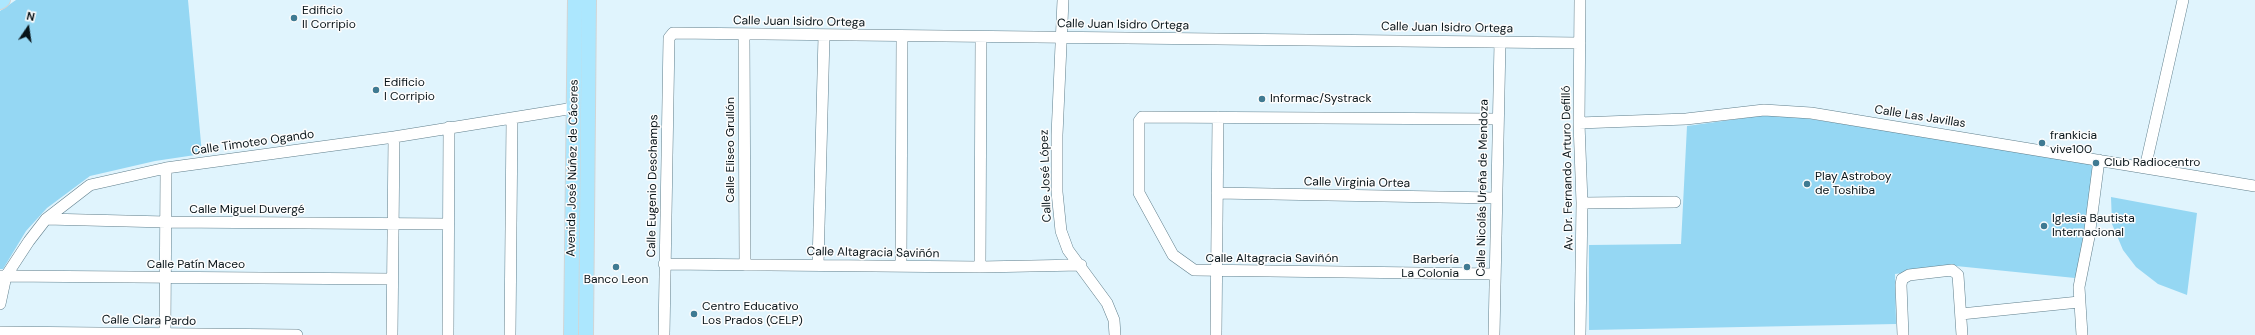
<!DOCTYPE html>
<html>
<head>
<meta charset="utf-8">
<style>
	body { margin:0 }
	#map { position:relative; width:2255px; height:335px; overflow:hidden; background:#e0f4fd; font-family:"DM Sans",sans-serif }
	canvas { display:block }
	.north { position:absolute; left:8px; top:8px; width:40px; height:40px; -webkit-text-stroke:3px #fdfdfd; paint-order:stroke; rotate:13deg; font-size:11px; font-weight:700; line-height:16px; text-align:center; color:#071318 }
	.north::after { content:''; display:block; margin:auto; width:14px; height:18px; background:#071318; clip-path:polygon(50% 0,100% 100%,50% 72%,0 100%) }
</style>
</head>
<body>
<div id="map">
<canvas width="2255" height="335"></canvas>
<div class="north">N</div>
</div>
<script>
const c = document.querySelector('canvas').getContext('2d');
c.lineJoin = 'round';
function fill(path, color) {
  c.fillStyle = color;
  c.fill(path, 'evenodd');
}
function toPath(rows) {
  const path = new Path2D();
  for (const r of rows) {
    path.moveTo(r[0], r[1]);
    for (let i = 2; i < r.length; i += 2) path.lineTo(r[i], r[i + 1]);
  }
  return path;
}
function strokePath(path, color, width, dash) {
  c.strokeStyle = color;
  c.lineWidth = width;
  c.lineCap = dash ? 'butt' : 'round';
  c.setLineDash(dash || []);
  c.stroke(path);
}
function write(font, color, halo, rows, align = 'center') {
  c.font = font + ' "DM Sans",sans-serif';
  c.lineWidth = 3;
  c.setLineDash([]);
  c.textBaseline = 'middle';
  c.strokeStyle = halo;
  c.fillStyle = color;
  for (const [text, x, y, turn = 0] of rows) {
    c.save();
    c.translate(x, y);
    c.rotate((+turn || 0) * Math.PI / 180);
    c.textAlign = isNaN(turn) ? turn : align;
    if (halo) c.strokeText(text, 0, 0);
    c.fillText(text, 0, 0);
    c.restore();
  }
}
fill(toPath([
	[16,0,188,0,202,154,155,161,90,176,47,208,26,231,3,269,0,269,0,11],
	[1766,115,1804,118,2096,163,2085,279,1956,266,1895,274,1896,324,1589,330,1589,245,1681,244,1687,126],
	[2111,197,2197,213,2187,295,2158,284,2136,267,2123,250,2112,224]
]), '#95d7f3');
const minor = toPath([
	[1063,0,1057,135,1057,192,1061,231,1068,250,1107,303,1114,320,1115,335],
	[1580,0,1579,123,1582,203,1580,335],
	[744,34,745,265],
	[1579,123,1686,119,1764,110,1811,113,2255,186],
	[2145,168,2183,0],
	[1217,193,1495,198],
	[1582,203,1675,202],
	[46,219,166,222,448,224],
	[664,264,980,267,1081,265],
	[818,265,824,36],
	[901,266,902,37],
	[980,267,981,37],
	[1495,274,1194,270,1173,255,1139,193,1139,121,1142,117,1497,119],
	[1,276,392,279],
	[0,304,6,276,29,241,46,219,90,185,166,168,394,137,574,108],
	[1961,314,2079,302],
	[0,332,297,335],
	[165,335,166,168],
	[392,335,394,137],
	[448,335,449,127],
	[510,335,512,118],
	[664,335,669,38,673,33,1580,43],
	[1216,335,1218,117],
	[1494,335,1500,42],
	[1903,335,1901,285,1902,279,1909,275,1952,270,1958,275,1962,335],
	[2082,335,2079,287,2089,237,2099,160]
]);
const major = toPath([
	[0,2,3,0],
	[571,335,575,0],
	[586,335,589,0]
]);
strokePath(minor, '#607f8c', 12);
strokePath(major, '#d2d5d5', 16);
strokePath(minor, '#fff', 11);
strokePath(major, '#ace7fe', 14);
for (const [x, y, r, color] of [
	[294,18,4,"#3f7a92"],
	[376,90,4,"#3f7a92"],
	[1262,99,4,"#3f7a92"],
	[2042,143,4,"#3f7a92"],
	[2096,163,4,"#3f7a92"],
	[1807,184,4,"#3f7a92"],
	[2044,226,4,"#3f7a92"],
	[616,267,4,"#3f7a92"],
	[1467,267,4,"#3f7a92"],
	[694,314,4,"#3f7a92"]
]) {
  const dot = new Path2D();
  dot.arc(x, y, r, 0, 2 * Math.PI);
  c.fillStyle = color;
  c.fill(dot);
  strokePath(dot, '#fdfdfd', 1.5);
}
write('12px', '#071318', '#fdfdfd', [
	["Edificio",302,11],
	["II Corripio",302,25],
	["Edificio",384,83],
	["I Corripio",384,97],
	["Informac/Systrack",1270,99],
	["frankicia",2050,136],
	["vive100",2050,150],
	["Club Radiocentro",2104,163],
	["Play Astroboy",1815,177],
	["de Toshiba",1815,191],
	["Iglesia Bautista",2052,219],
	["Internacional",2052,233],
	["Barbería",1459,260,"right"],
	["La Colonia",1459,274,"right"],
	["Banco Leon",616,280,"center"],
	["Centro Educativo",702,307],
	["Los Prados (CELP)",702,321]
], 'left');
write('12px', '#071318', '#fdfdfd', [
	["Calle Juan Isidro Ortega",799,22,1],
	["Calle Juan Isidro Ortega",1123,25,1],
	["Calle Juan Isidro Ortega",1447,28,1],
	["Calle Las Javillas",1920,117,9],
	["Calle Timoteo Ogando",253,143,-8],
	["Calle Eliseo Grullón",731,150,-90],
	["Avenida José Núñez de Cáceres",573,168,-89],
	["Av. Dr. Fernando Arturo Defilló",1568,168,-91],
	["Calle José López",1046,176,-92],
	["Calle Virginia Ortea",1357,183,1],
	["Calle Eugenio Deschamps",653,186,-89],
	["Calle Nicolás Ureña de Mendoza",1483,188,-89],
	["Calle Miguel Duvergé",247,210],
	["Calle Altagracia Saviñón",873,253,1],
	["Calle Altagracia Saviñón",1272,259],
	["Calle Patín Maceo",196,265],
	["Calle Clara Pardo",149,321,1]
]);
</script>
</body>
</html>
